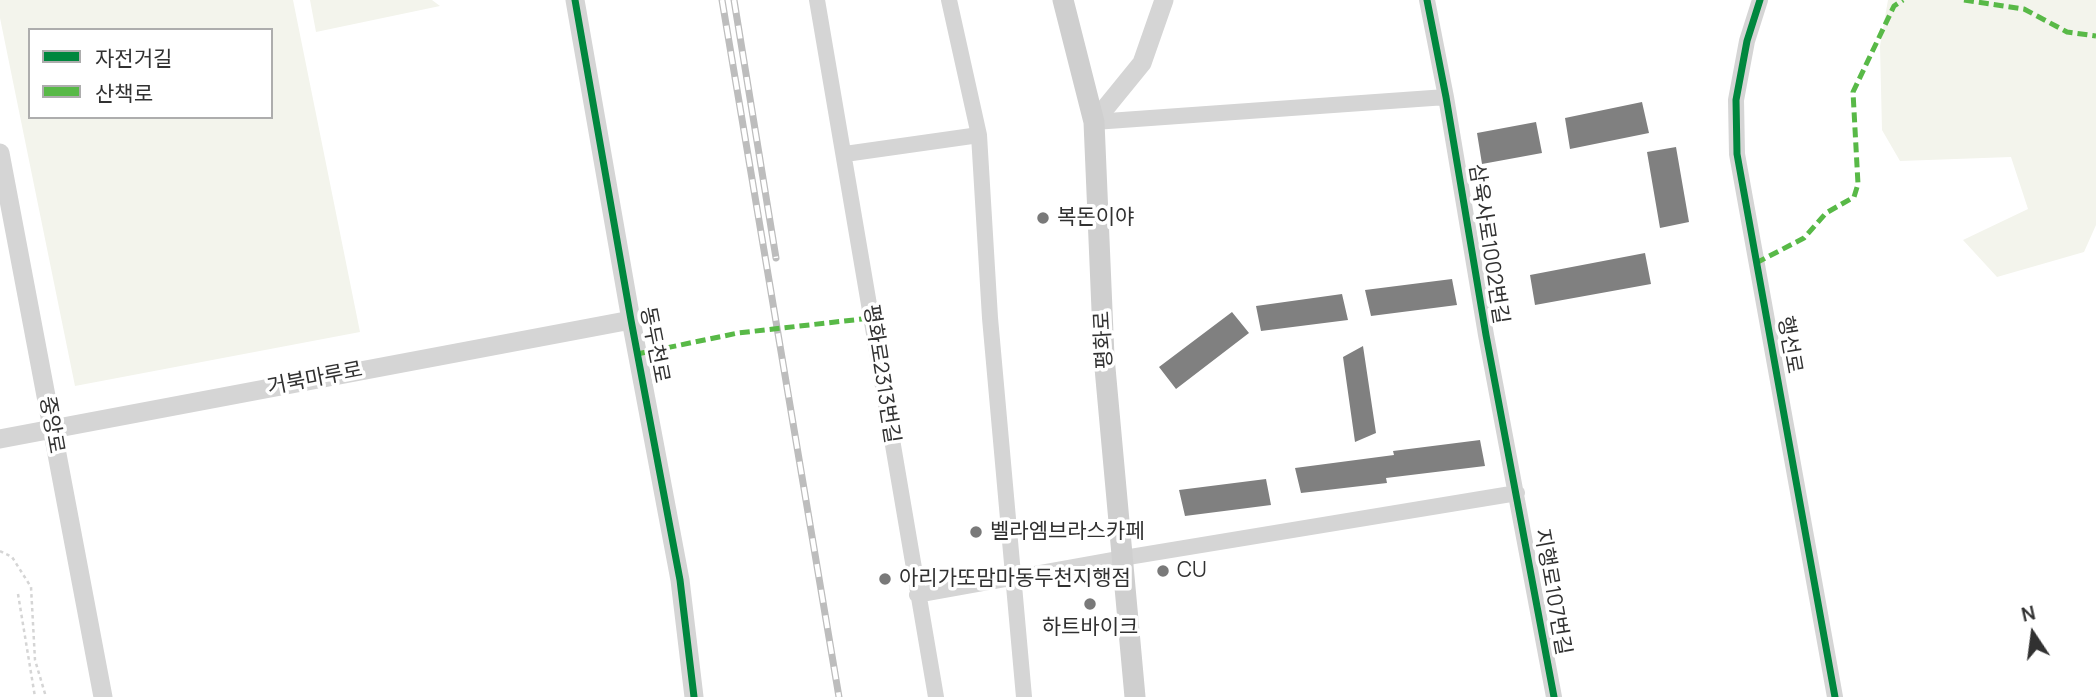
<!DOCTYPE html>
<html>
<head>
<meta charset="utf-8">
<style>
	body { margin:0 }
	#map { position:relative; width:2096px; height:697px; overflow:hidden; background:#fff; font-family:Manrope,"Noto Sans KR",sans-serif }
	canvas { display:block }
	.legend { position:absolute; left:28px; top:28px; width:245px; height:91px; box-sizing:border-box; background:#fff; border:2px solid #adadad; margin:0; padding:9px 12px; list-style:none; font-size:21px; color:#313131 }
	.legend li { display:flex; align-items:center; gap:14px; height:35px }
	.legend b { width:35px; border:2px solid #adadad }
	.north { position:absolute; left:1998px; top:599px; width:70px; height:70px; -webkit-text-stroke:5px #fff; paint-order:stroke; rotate:347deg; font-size:19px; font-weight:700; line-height:28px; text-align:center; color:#313131 }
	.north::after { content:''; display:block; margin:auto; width:24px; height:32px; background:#313131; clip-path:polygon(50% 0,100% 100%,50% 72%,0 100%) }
</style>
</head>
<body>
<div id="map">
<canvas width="2096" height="697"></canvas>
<ul class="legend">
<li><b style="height:9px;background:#00873e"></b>자전거길</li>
<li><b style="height:9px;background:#58b947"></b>산책로</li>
</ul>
<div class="north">N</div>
</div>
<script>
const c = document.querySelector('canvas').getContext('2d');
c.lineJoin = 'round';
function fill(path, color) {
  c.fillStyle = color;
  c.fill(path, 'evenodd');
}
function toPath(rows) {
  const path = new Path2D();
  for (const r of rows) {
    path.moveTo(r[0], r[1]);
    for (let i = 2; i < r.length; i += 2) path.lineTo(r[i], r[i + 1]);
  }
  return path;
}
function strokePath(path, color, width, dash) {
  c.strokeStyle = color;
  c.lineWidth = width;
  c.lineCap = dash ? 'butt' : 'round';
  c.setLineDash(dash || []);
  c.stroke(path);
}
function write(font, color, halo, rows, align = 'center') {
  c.font = font + ' Manrope,"Noto Sans KR",sans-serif';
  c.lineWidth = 7;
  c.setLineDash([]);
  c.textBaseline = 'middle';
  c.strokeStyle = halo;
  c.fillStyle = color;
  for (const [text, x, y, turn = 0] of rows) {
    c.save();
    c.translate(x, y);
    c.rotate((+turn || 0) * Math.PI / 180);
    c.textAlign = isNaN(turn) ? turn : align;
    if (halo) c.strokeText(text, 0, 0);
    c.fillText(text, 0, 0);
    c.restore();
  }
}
fill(toPath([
	[0,0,293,0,360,332,75,386,0,18],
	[30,30,271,30,271,117,30,117],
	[310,0,432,0,440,6,316,32],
	[1888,0,2096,0,2096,225,2084,252,1997,277,1963,240,2028,209,2011,157,1900,161,1882,130,1880,46]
]), '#f3f4ec');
fill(toPath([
	[1642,102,1649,133,1570,149,1565,118],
	[1536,122,1542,153,1482,164,1477,133],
	[1676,147,1689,222,1660,228,1647,152],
	[1645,253,1651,284,1535,305,1530,275],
	[1452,279,1457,305,1371,316,1365,290],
	[1342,294,1348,320,1261,331,1256,306],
	[1232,312,1249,333,1176,389,1159,367],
	[1363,346,1376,433,1355,442,1343,357],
	[1480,440,1485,466,1386,478,1387,483,1301,493,1295,468,1394,455,1393,451],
	[1266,479,1271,505,1185,516,1179,490]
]), '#808080');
strokePath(toPath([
	[0,551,12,557,31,587,35,660,46,697],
	[18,594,35,697]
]), '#d5d5d5', 2.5, [3.5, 3.5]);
strokePath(toPath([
	[817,0,936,697],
	[949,0,979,135,990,318,1024,697],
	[1427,0,1446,97,1486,335,1554,697],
	[1760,0,1747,41,1736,100,1737,154,1835,697],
	[1094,122,1446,97],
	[845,154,979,135],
	[917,595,1123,558,1517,493]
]), '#d5d5d5', 16);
strokePath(toPath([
	[575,0,631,320,680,580,694,697],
	[1094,122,1142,63,1164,0],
	[0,153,103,697],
	[0,439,631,320]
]), '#d5d5d5', 19);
strokePath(toPath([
	[1063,0,1094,122,1104,357,1135,697]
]), '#cfcfcf', 21);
const rail = toPath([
	[722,0,839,697],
	[734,0,776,258]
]);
strokePath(rail, '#bdbdbd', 7);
strokePath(rail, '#fff', 4.5, [13]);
strokePath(toPath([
	[1964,0,2024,9,2067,32,2096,36],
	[1756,263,1804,238,1826,213,1854,197,1858,184,1853,92,1894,6,1903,0],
	[637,354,738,333,871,318]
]), '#58b947', 5, [10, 5]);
strokePath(toPath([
	[575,0,631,320,680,580,694,697],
	[1427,0,1446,97,1486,335,1554,697],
	[1760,0,1747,41,1736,100,1737,154,1835,697]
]), '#00873e', 7);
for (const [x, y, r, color] of [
	[1043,218,7,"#797979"],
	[976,532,7,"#797979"],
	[1163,571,7,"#797979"],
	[885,579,7,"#797979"],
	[1090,604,7,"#797979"]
]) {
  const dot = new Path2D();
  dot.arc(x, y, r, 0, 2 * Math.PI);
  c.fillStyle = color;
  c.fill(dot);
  strokePath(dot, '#fff', 2.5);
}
write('21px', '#313131', '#fff', [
	["복돈이야",1057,218],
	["벨라엠브라스카페",990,532],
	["CU",1177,571],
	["아리가또맘마동두천지행점",899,579],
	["하트바이크",1090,628,"center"]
], 'left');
write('21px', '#313131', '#fff', [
	["삼육사로1002번길",1488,244,81],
	["평화로",1104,340,-93],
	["동두천로",654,345,79],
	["행선로",1789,345,80],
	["평화로2313번길",881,374,81],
	["거북마루로",315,379,-11],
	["중앙로",51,425,80],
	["지행로107번길",1552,592,80]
]);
</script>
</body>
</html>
